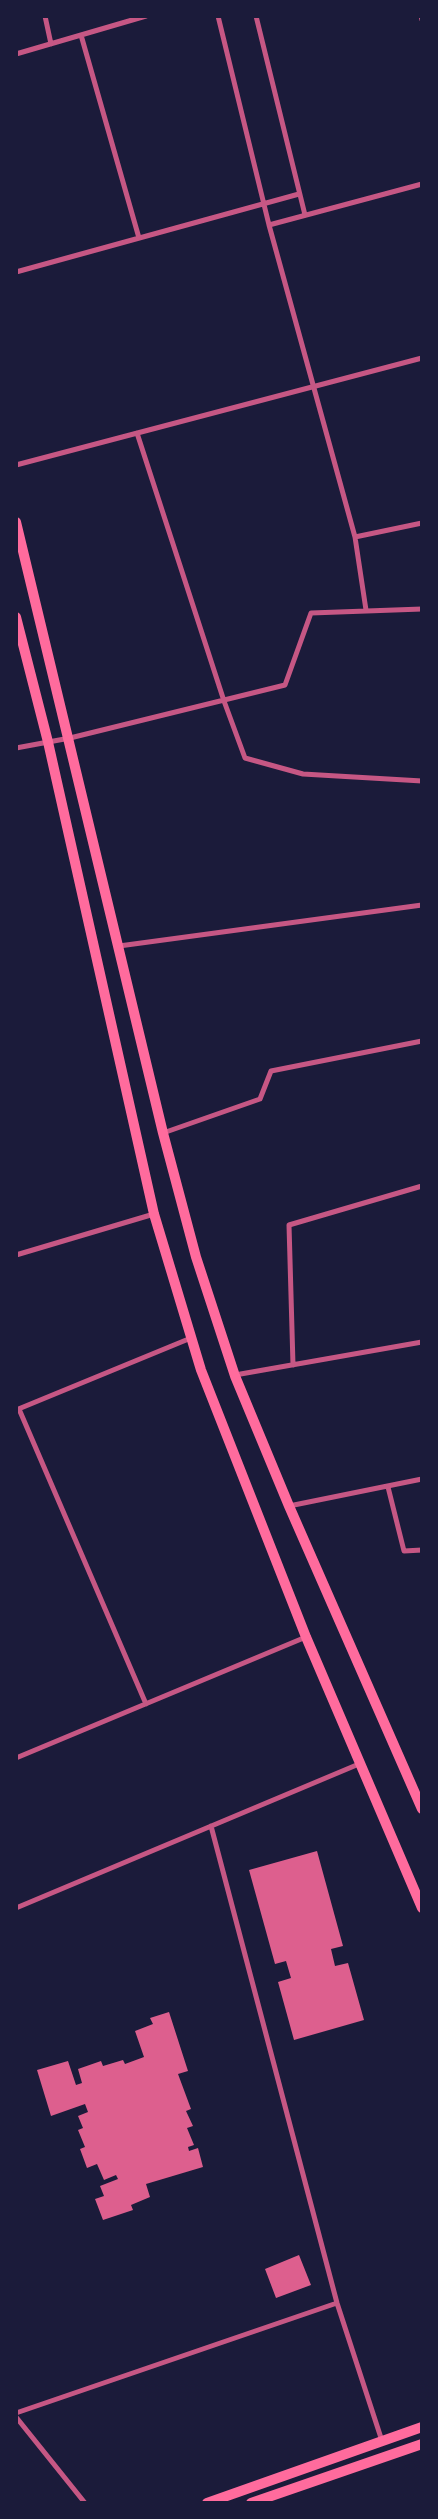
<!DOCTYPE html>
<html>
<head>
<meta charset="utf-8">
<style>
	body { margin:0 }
	#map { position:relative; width:438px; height:2519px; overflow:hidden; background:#1b1b3a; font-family:Inter,sans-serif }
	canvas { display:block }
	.frame { position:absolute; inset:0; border:18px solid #1b1b3a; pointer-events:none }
</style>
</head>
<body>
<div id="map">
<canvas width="438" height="2519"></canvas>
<div class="frame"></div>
</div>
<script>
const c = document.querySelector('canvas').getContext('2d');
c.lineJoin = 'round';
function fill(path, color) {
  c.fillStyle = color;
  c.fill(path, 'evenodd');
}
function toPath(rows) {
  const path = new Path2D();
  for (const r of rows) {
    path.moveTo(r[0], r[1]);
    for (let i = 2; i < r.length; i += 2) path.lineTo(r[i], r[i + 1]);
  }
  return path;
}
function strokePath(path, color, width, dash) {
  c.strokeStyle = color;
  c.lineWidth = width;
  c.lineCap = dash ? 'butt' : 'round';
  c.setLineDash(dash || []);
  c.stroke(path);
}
fill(toPath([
	[317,1851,343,1946,331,1949,335,1966,348,1963,364,2020,294,2040,278,1982,291,1978,286,1961,275,1964,249,1870],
	[169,2012,188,2071,178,2074,191,2109,186,2111,193,2126,187,2128,194,2145,188,2147,189,2151,198,2148,203,2167,146,2184,150,2197,131,2205,133,2210,103,2220,95,2199,104,2196,100,2186,118,2179,116,2175,104,2180,97,2164,87,2168,80,2149,85,2147,78,2130,83,2128,78,2116,88,2112,85,2104,51,2116,37,2070,68,2061,76,2085,82,2083,78,2069,101,2061,103,2066,123,2060,125,2064,144,2057,135,2031,153,2024,150,2018],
	[299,2255,311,2285,276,2298,265,2269]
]), '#dd5f8e');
strokePath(toPath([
	[45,16,51,44],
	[218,16,269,225,355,537,366,610],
	[256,16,305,215],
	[421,16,422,20],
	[81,35,139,238],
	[16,54,146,16],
	[269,225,422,184],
	[16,272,299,194],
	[137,433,224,701,245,758,303,774,422,781],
	[16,465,422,358],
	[355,537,422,523],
	[16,748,70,738,285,685,311,613,422,609],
	[119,946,422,905],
	[163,1133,260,1099,271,1071,422,1041],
	[16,1255,154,1214],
	[293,1365,289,1225,422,1186],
	[235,1375,422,1342],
	[19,1409,146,1704],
	[16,1410,191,1338],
	[388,1487,404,1551,422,1550],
	[289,1506,422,1479],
	[16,1758,306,1637],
	[211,1826,337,2303,382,2441],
	[16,1908,359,1764],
	[16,2413,337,2303],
	[16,2417,85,2503]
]), '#c65784', 5);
strokePath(toPath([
	[16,522,163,1133,196,1257,235,1376,289,1506,422,1809],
	[16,617,48,742,154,1214,201,1370,306,1637,422,1908],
	[207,2503,422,2427],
	[251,2503,422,2444]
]), '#ff6b9d', 10);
</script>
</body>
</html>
